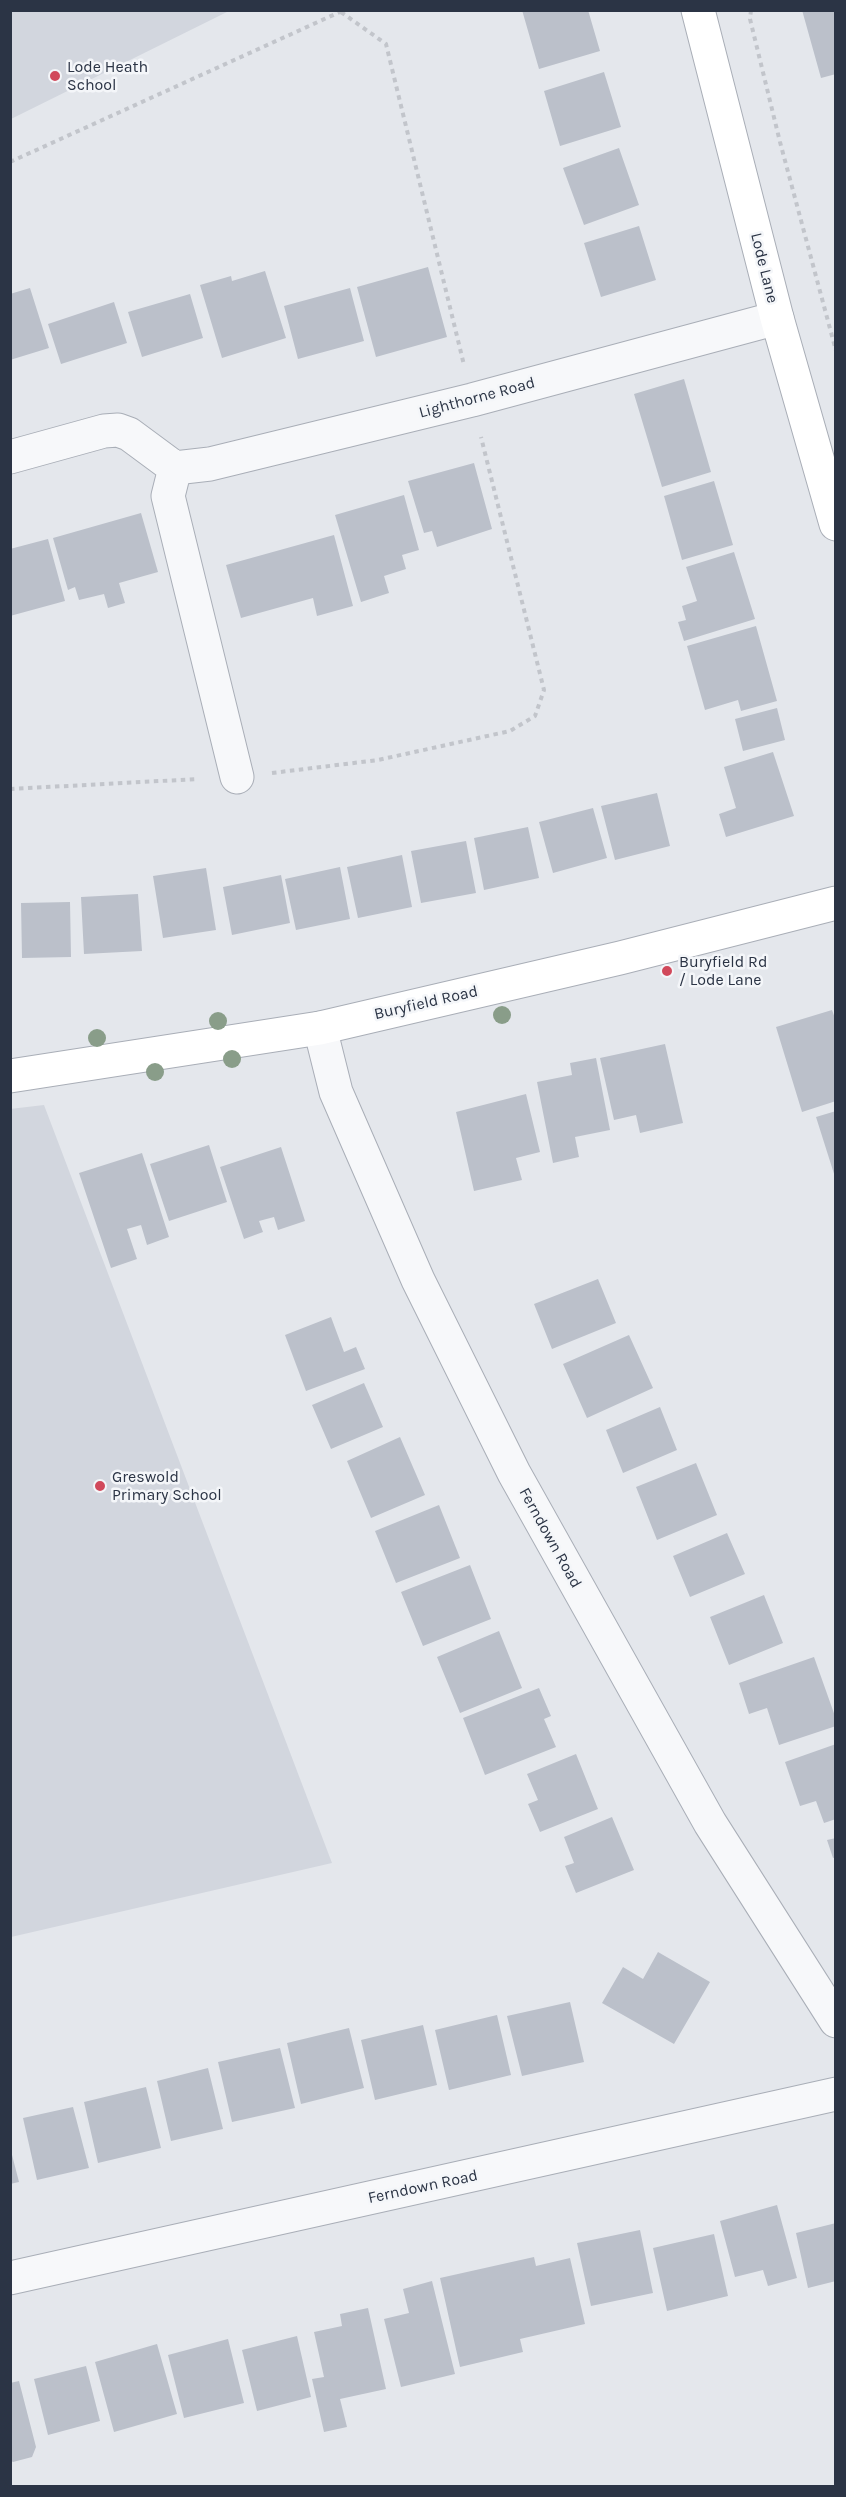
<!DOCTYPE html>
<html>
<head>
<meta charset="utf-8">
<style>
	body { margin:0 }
	#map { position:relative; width:846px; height:2497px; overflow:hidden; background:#e4e7ec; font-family:Karla,sans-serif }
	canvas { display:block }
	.frame { position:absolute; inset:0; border:12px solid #2b3445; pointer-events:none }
</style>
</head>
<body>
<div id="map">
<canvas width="846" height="2497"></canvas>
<div class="frame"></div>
</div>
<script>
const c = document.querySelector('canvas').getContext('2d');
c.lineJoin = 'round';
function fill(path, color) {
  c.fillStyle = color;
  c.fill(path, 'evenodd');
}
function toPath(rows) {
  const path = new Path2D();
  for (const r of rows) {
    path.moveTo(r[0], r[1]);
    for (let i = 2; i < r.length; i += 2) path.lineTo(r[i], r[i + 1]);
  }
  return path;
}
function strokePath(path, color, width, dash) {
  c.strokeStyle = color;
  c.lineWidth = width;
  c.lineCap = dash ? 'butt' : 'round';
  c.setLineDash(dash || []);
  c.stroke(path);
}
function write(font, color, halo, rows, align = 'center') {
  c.font = font + ' Karla,sans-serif';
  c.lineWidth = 5;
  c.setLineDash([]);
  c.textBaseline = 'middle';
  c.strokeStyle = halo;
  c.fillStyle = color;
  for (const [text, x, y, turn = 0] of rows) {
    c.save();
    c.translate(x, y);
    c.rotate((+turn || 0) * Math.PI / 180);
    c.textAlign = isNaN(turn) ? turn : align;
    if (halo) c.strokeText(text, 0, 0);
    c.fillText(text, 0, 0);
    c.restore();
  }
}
fill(toPath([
	[11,10,229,10,229,11,11,119],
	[44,1105,332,1863,11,1937,10,1109]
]), '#d2d6de');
fill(toPath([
	[522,10,588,10,600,51,539,69],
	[802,10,836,10,836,74,821,78],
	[604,72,621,127,560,146,544,91],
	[619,148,639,205,584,225,563,168],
	[639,226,656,280,601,297,584,243],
	[428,267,447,337,376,357,357,287],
	[265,271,286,338,222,358,200,285,231,276,232,281],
	[30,288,49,348,10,360,10,294],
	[350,288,364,341,298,359,284,306],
	[190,294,203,338,142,357,128,312],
	[114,302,127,343,61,364,48,324],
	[684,379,711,472,662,487,634,394],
	[474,463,492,529,437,547,432,531,424,533,408,481],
	[714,481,733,545,682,560,664,496],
	[404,495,419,550,402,555,406,569,384,576,389,593,361,602,335,515],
	[141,513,158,572,119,583,125,603,108,608,104,594,79,600,75,587,68,590,53,538],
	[334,535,353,606,317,616,313,598,241,618,226,565],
	[48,539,65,601,10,616,10,549],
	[734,552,755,619,684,641,678,622,686,620,682,606,697,601,686,567],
	[756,626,777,701,741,711,738,700,705,710,687,646],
	[777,708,785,740,743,751,735,719],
	[773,752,794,816,726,837,719,814,736,808,724,767],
	[657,793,670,846,615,860,601,806],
	[593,808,607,858,553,873,539,822],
	[528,827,539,878,484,890,474,838],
	[466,841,476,893,421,903,411,851],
	[402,855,412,907,358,918,347,867],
	[340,867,350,919,296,930,285,879],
	[206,868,216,930,163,938,153,876],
	[281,875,290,923,232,935,223,887],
	[138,894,142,951,84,954,81,897],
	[70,902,71,957,22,958,21,903],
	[832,1010,836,1021,836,1101,802,1112,776,1027],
	[665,1044,683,1123,640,1133,636,1115,614,1120,600,1058],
	[596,1058,610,1130,575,1137,579,1157,553,1163,537,1082,572,1075,570,1063],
	[526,1094,540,1152,516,1158,522,1180,474,1191,456,1112],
	[836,1111,836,1177,835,1177,816,1117],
	[209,1145,227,1202,169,1221,150,1164],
	[281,1147,305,1221,278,1230,274,1217,259,1221,263,1232,244,1239,220,1167],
	[142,1153,169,1237,147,1245,141,1225,127,1229,137,1259,111,1268,79,1173],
	[598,1279,616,1323,552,1349,534,1304],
	[331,1317,344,1352,356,1347,365,1369,306,1391,285,1335],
	[629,1335,653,1388,587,1418,563,1364],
	[364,1383,383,1427,331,1449,312,1405],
	[660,1407,677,1450,623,1473,606,1430],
	[400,1437,425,1495,371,1518,347,1461],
	[696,1463,717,1515,657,1540,636,1487],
	[439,1505,460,1558,396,1583,375,1531],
	[727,1533,745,1574,690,1597,673,1556],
	[470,1565,491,1619,423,1646,401,1592],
	[764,1595,783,1643,729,1665,710,1617],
	[499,1631,522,1688,460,1713,437,1657],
	[814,1657,836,1719,836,1726,779,1745,767,1708,749,1714,739,1683],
	[539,1688,551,1716,544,1719,556,1747,485,1775,463,1718],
	[836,1744,836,1819,824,1823,816,1801,800,1806,785,1762],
	[576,1754,598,1809,540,1832,528,1804,538,1800,527,1774],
	[612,1817,634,1870,576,1893,565,1866,574,1863,564,1837],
	[836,1838,836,1857,833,1858,827,1840],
	[658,1952,710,1982,674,2044,602,2003,623,1967,643,1979],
	[570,2002,584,2062,522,2076,507,2016],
	[497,2015,511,2075,449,2090,435,2030],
	[423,2025,437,2085,375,2100,361,2040],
	[349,2028,364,2088,301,2104,287,2043],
	[280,2048,295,2108,232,2122,218,2062],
	[208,2068,223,2129,171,2141,157,2081],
	[146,2087,161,2148,98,2163,84,2102],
	[73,2107,89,2168,37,2180,23,2118],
	[11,2151,19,2182,10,2184,10,2152],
	[777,2205,797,2278,768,2286,763,2270,735,2277,720,2221],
	[836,2223,836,2281,808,2288,796,2233],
	[640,2230,653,2293,591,2306,577,2243],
	[714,2234,728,2296,667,2311,653,2248],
	[534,2257,536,2266,570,2258,585,2324,520,2339,523,2352,460,2367,440,2278],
	[432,2281,455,2374,401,2387,384,2319,409,2313,403,2289],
	[368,2308,386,2389,340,2399,347,2427,324,2432,312,2379,324,2377,314,2332,342,2326,340,2314],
	[297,2336,311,2397,257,2411,242,2350],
	[228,2339,244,2403,184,2418,168,2355],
	[157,2344,177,2414,114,2432,95,2362],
	[86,2366,100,2421,48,2435,34,2379],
	[19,2381,36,2447,32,2457,13,2462,10,2460,10,2383]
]), '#bbc0ca');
const street = toPath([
	[10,457,104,431,118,430,129,434,175,468,210,464,472,400,777,318],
	[175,468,168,496,237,777],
	[320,1028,336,1092,418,1280,514,1473,710,1823,836,2021],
	[10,2278,836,2094]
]);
const secondary = toPath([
	[698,10,777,318,836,524],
	[10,1076,320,1028,620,958,836,903]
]);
strokePath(street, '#a9aeb7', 35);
strokePath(secondary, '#a9aeb7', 35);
strokePath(toPath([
	[751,10,750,19,780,142,836,351],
	[341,12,386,44,464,365],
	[10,162,342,11],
	[272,773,378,760,510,731,535,716,544,690,481,437],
	[10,789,198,779]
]), '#c2c5cb', 4, [4.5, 4.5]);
strokePath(street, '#f7f8fa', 33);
strokePath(secondary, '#fff', 33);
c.fillStyle = '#899d89';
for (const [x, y] of [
	[502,1015],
	[218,1021],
	[97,1038],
	[232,1059],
	[155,1072]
]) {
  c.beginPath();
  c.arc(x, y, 9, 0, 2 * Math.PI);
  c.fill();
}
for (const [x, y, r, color] of [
	[55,76,6,"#d1495b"],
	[667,971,6,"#d1495b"],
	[100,1486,6,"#d1495b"]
]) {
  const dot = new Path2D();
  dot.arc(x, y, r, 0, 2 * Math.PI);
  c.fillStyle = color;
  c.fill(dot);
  strokePath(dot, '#f4f6f9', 2);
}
write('16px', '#2b3445', '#f4f6f9', [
	["Lode Heath",67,67],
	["School",67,85],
	["Buryfield Rd",679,962],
	["/ Lode Lane",679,980],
	["Greswold",112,1477],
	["Primary School",112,1495]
], 'left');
write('16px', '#2b3445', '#f4f6f9', [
	["Lode Lane",764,268,76],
	["Lighthorne Road",477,398,-15],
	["Buryfield Road",426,1003,-13],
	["Ferndown Road",550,1538,61],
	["Ferndown Road",423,2187,-12]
]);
</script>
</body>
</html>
